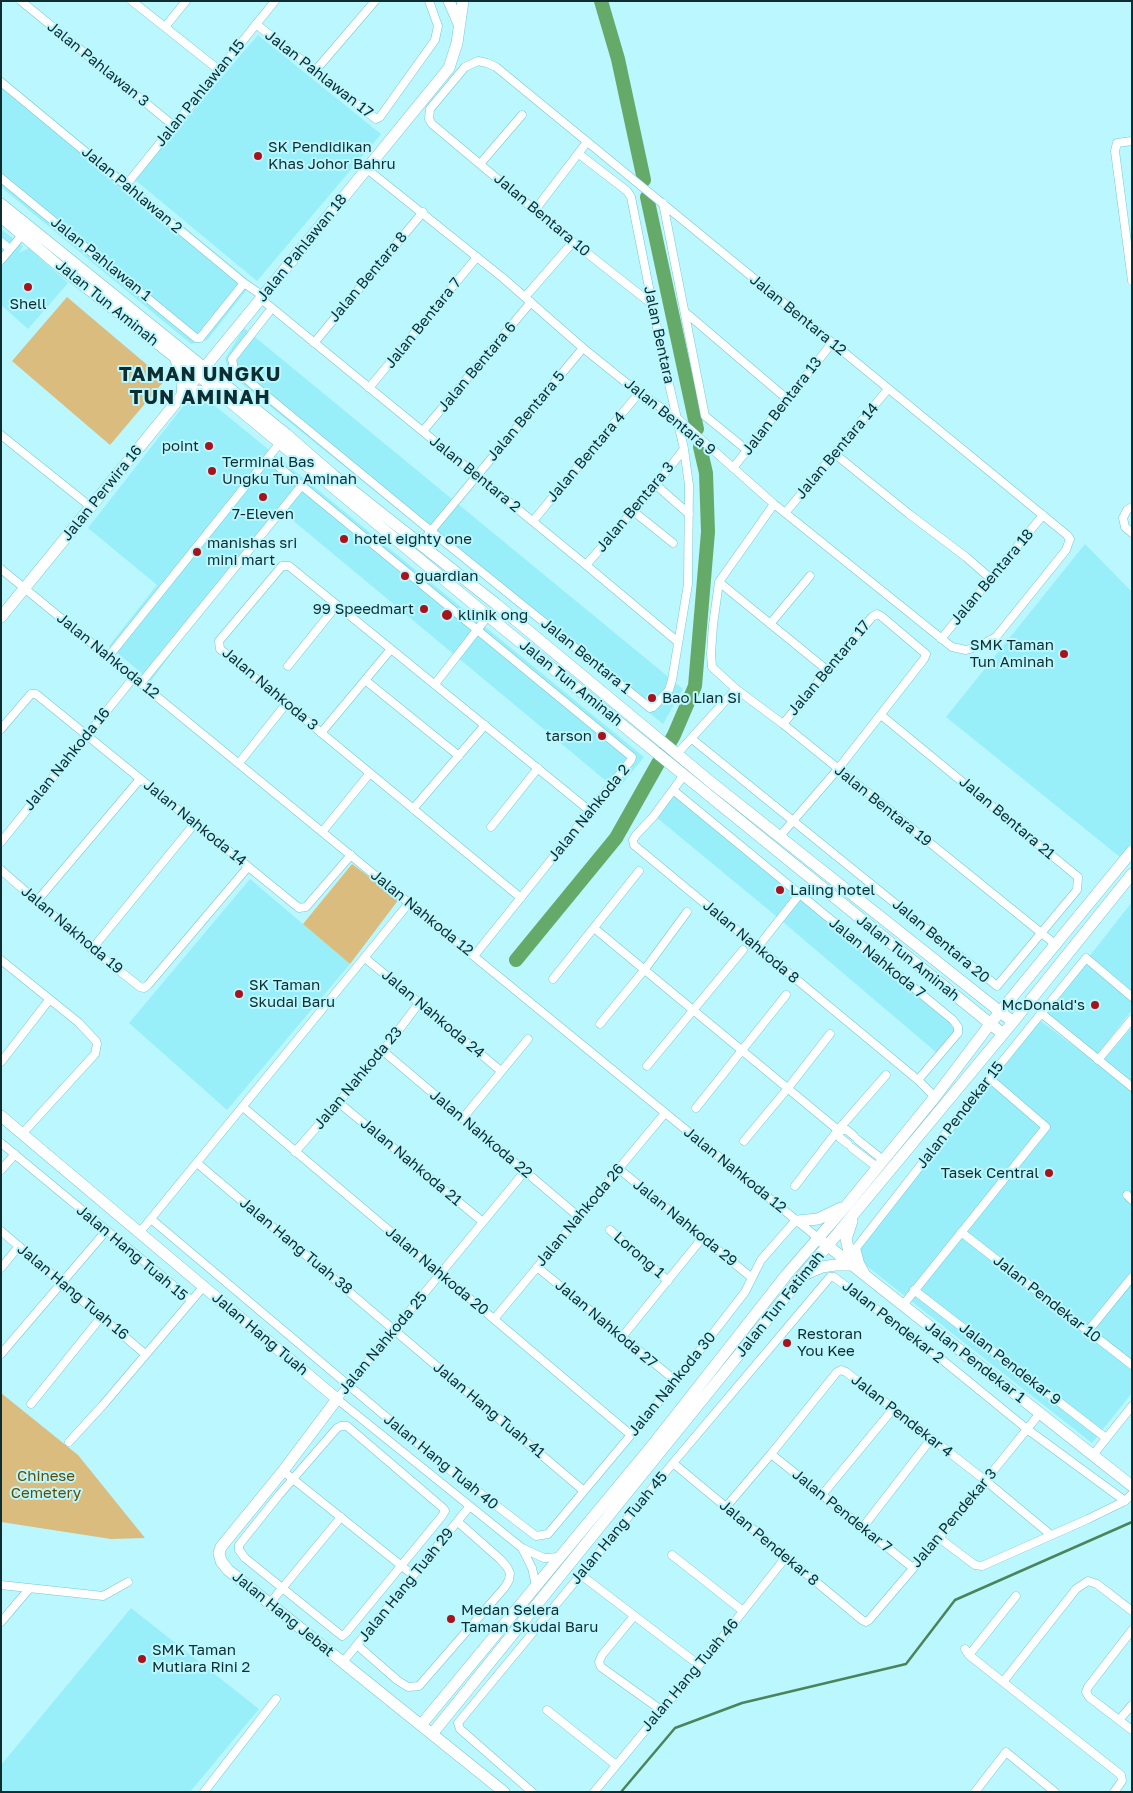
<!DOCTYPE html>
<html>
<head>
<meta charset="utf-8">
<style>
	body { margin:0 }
	#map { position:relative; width:1133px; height:1793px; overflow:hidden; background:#bbf7fe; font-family:"Golos Text",sans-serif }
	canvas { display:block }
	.frame { position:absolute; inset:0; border:2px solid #0d2d31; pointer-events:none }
</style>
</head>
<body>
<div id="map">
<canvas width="1133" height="1793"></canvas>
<div class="frame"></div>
</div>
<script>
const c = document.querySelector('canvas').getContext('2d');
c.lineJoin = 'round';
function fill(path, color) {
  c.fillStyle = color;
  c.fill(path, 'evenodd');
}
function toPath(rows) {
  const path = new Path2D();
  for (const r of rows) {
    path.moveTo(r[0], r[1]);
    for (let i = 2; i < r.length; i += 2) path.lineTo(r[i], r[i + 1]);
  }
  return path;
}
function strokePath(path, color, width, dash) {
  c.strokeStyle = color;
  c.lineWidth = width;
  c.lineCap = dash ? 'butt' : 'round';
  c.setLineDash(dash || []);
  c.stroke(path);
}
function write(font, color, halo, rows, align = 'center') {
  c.font = font + ' "Golos Text",sans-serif';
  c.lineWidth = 4;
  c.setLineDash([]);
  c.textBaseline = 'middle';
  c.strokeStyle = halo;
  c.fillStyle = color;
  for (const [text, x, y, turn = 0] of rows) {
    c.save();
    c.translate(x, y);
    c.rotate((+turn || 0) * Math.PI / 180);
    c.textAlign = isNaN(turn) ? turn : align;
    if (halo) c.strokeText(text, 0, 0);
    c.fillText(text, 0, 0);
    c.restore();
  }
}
fill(toPath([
	[258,35,381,134,257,281,134,179],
	[1,76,252,283,207,340,191,344,1,187],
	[1,229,23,246,19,253,29,248,68,283,28,329,1,305],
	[244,328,683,689,663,724,230,374,225,359],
	[188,400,208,400,644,757,617,790,278,508,151,681,109,646,157,585,88,528],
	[1085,544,1132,592,1132,842,1120,857,946,717],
	[673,794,951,1021,955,1027,955,1031,937,1053,776,916,656,817],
	[250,879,350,964,227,1110,129,1023],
	[1132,902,1132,1010,1097,1055,1045,1013],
	[1034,1016,1099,1065,1132,1027,1132,1393,1092,1443,854,1256,854,1243],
	[131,1608,259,1709,190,1792,1,1792,1,1765]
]), '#98effa');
fill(toPath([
	[67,297,165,380,110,445,12,361],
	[352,864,399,899,350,964,303,924],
	[1,1393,78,1455,145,1538,111,1539,1,1522]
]), '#d9bc7e');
strokePath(toPath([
	[621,1792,675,1728,742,1703,906,1664,955,1600,1132,1522]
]), '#4b8459', 2.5);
strokePath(toPath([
	[601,1,618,59,644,180],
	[647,197,697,429],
	[516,960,616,838,674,735,695,686,708,532,706,473,700,447]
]), '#66aa6a', 14);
const street = toPath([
	[21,1,174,126],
	[132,1,219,70],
	[256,24,376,119,380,117,435,40,438,26,429,1],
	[165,27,186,1],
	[315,71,375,1],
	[1,82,244,283,263,296],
	[1132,141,1117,143,1115,151,1132,281],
	[480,164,522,115],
	[367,169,503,278,583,348,639,393,677,418,774,504,952,647,966,650,979,646,996,637,1066,550,1070,539,1067,535,496,67,487,63,478,61,465,67,430,109,429,119,432,124,573,242,653,305],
	[1,178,196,338,200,338,244,283],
	[126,185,275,1],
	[663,203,705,416,748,451],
	[535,210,587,142],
	[1,242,10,249],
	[1,260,23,234],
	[525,297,573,242],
	[261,299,586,565,678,642],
	[272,308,232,359,234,369,431,531,583,348],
	[685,312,787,399],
	[314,343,423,212],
	[369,388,477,257],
	[423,431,531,302],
	[1,435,91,507],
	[835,454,909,514,966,557,990,578],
	[268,458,632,757,631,760,474,956],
	[733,468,832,343],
	[656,485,689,514],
	[774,504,719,582,713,625,711,654,712,667,736,689,783,724,1055,944],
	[1132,507,1127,510,1123,518,1125,527,1132,533],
	[633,511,673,543],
	[786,512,888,389],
	[533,521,639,393],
	[420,544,431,531,650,708,653,707,669,690,672,680,688,584,689,485,684,449,663,358,631,197,627,191,579,154],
	[586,565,656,485,684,449],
	[1,569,818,1238],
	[719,582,827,670],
	[770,624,810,576],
	[941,639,1043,515],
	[109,656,279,444],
	[288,666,337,605],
	[365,680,459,756],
	[141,683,302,485],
	[435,684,488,616],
	[1,729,31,694,36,694,299,908,306,907,351,855],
	[321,733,391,649],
	[692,739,997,986,1077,890,1078,877,881,715],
	[677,754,736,689],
	[239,763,286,704],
	[684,775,653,817,636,835,633,840,634,845,918,1080,935,1097],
	[673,790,953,1020,958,1027,958,1033,918,1080],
	[413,809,485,725],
	[491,827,538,768],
	[322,832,370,773],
	[780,836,838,769,924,659,926,654,881,616,877,614,872,617,783,724],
	[1,842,134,677],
	[1,870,92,949,140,987,144,988,148,985,248,867],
	[521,898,220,649,219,641,282,566,289,566,590,811],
	[37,901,140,779],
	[594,928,838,1130,840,1138,848,1144],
	[757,948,799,895],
	[92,949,195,823],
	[365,958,501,1071],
	[1,960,78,1022,96,1041,97,1044,95,1054,22,1134],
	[553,979,639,871],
	[1041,1013,1132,1087],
	[600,1024,645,969,687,912],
	[383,1051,579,1217],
	[1098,1060,1132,1019],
	[1,1062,49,1000],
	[647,1066,743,950],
	[338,1102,483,1222],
	[243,1107,631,1435],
	[696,1108,786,995],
	[463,1118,528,1039],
	[838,1130,847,1130,854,1136],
	[858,1140,883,1160],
	[744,1141,788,1088,830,1034],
	[1,1143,191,1300],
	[852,1148,877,1167],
	[295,1152,383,1051,419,1003],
	[197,1163,584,1491],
	[619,1169,752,1278],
	[1,1170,15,1154],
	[525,1171,337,1399,522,1548,544,1558,560,1557],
	[795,1186,838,1130,886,1075],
	[1127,1195,1132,1200],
	[151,1219,442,1464,536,1536,548,1534,676,1381,745,1292,761,1260,796,1220],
	[610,1230,668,1281],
	[1,1231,145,1354],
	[140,1232,409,903],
	[961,1232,1132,1365],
	[537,1267,676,1381],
	[1,1268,19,1246],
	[866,1274,860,1263,856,1248,989,1078,1086,958,1132,997],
	[914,1290,1106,1438],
	[903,1305,1046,1127,989,1078],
	[495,1318,665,1113],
	[1088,1331,1132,1277],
	[622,1337,703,1237],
	[1,1354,106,1231],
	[31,1404,102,1316],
	[341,1426,347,1426,443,1508,445,1511,442,1516,346,1633,342,1636,245,1558,239,1550,239,1545,279,1495,337,1428,341,1426],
	[69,1442,103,1405,204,1286],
	[771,1454,913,1568],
	[1093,1455,1132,1406],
	[673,1463,862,1620,866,1622,869,1620,939,1538,1040,1413],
	[283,1471,413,1575],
	[822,1495,893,1409],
	[726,1507,771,1454,837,1372,841,1370,846,1372,986,1481,1051,1535],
	[863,1527,931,1439],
	[939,1538,975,1565,982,1566,1088,1519,1125,1501,1132,1494],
	[523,1550,532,1568,536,1586],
	[672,1555,743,1611],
	[581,1575,699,1665],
	[1,1585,103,1596,128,1582],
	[270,1603,341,1517],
	[634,1616,602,1655,599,1662,601,1667,661,1710],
	[1,1622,29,1589],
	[1132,1630,1088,1687,1086,1692,1089,1697,1132,1730],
	[357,1645,397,1680,408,1687,419,1686,505,1587,509,1580,510,1573,507,1567,500,1559,458,1522],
	[965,1649,969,1655,1003,1682,1121,1775,1122,1781,1114,1792],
	[969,1655,1016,1596],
	[343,1662,469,1507],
	[1003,1682,1076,1589,1088,1581,1097,1584,1132,1611],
	[547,1710,616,1765],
	[1119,1720,1132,1705],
	[204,1792,276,1699],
	[532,1792,460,1729,458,1723,673,1463,830,1277,834,1277,935,1354,1027,1429,1125,1501],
	[594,1792,721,1639,786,1557],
	[975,1792,1006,1752,1055,1792]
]);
const secondary = toPath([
	[449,1,459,24],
	[1,204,286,434,333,475,496,604,712,783,1013,1022],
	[1,217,59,266,199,376,488,616,1003,1034],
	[176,360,183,378,182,397],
	[182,397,199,391,221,396],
	[1,617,449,68,457,43,463,1],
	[1,1116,337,1399,283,1471,221,1547,219,1553,221,1561,228,1570,504,1792],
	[798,1221,818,1219,841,1208],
	[852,1221,846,1239,852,1265],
	[823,1242,1132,1486],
	[806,1274,822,1267,835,1265,852,1265],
	[421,1725,655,1442,787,1274,846,1206,935,1097,990,1024,1132,851],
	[432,1734,804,1274,1013,1022,1132,874]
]);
strokePath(street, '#7bc6cf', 9);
strokePath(secondary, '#7bc6cf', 12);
strokePath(street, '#fff', 8);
strokePath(secondary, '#fff', 11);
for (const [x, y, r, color] of [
	[258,156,5,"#a8121d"],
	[28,287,5,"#a8121d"],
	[209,446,5,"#a8121d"],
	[212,471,5,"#a8121d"],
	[263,497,5,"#a8121d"],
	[344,539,5,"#a8121d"],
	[197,552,5,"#a8121d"],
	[405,576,5,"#a8121d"],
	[424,609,5,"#a8121d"],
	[447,615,6,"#a8121d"],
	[1064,654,5,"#a8121d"],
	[652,698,5,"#a8121d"],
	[602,736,5,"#a8121d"],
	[780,890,5,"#a8121d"],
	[239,994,5,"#a8121d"],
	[1095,1005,5,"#a8121d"],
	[1049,1173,5,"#a8121d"],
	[787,1343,5,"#a8121d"],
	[451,1619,5,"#a8121d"],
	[142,1659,5,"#a8121d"]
]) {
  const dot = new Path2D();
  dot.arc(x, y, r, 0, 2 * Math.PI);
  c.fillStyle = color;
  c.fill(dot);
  strokePath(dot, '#bbf7fe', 2);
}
write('15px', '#0d2d31', '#bbf7fe', [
	["Jalan Pahlawan 3",98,64,39],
	["Jalan Pahlawan 17",319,74,38],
	["Jalan Pahlawan 15",200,93,-51],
	["Jalan Pahlawan 2",132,190,40],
	["Jalan Bentara 10",542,215,40],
	["Jalan Pahlawan 18",302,248,-51],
	["Jalan Pahlawan 1",101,259,39],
	["Jalan Bentara 8",368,277,-50],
	["Jalan Tun Aminah",107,303,39],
	["Jalan Bentara 12",798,315,39],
	["Jalan Bentara 7",423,323,-51],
	["Jalan Bentara",659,335,78],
	["Jalan Bentara 6",477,367,-50],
	["Jalan Bentara 13",782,406,-52],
	["Jalan Bentara 5",526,416,-50],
	["Jalan Bentara 9",670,417,39],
	["Jalan Bentara 14",837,451,-50],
	["Jalan Bentara 4",586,457,-50],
	["Jalan Bentara 2",475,474,39],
	["Jalan Perwira 16",102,493,-51],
	["Jalan Bentara 3",635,507,-50],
	["Jalan Bentara 18",992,577,-50],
	["Jalan Nahkoda 12",108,656,39],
	["Jalan Bentara 1",586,656,39],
	["Jalan Bentara 17",829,668,-50],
	["Jalan Tun Aminah",571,683,39],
	["Jalan Nahkoda 3",270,689,40],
	["Jalan Nahkoda 16",67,759,-51],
	["Jalan Bentara 19",883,806,39],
	["Jalan Nahkoda 2",589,813,-51],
	["Jalan Bentara 21",1007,818,40],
	["Jalan Nahkoda 14",195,823,39],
	["Jalan Nahkoda 12",422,913,39],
	["Jalan Nakhoda 19",72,930,40],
	["Jalan Bentara 20",941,941,40],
	["Jalan Nahkoda 8",751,942,40],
	["Jalan Nahkoda 7",877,958,39],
	["Jalan Tun Aminah",908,958,39],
	["Jalan Nahkoda 24",433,1014,40],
	["Jalan Nahkoda 23",358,1078,-50],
	["Jalan Pendekar 15",960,1115,-52],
	["Jalan Nahkoda 22",481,1134,40],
	["Jalan Nahkoda 21",411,1162,40],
	["Jalan Nahkoda 12",735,1170,39],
	["Jalan Nahkoda 26",580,1215,-50],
	["Jalan Nahkoda 29",685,1223,39],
	["Jalan Hang Tuah 38",296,1246,40],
	["Jalan Hang Tuah 15",132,1253,40],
	["Lorong 1",639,1255,41],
	["Jalan Nahkoda 20",437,1271,40],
	["Jalan Hang Tuah 16",73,1292,40],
	["Jalan Pendekar 10",1047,1299,38],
	["Jalan Tun Fatimah",780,1304,-51],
	["Jalan Pendekar 2",893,1322,38],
	["Jalan Nahkoda 27",606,1324,40],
	["Jalan Hang Tuah",260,1334,40],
	["Jalan Nahkoda 25",383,1343,-50],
	["Jalan Pendekar 1",975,1362,38],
	["Jalan Pendekar 9",1010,1364,38],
	["Jalan Nahkoda 30",672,1384,-51],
	["Jalan Hang Tuah 41",489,1410,40],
	["Jalan Pendekar 4",902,1416,38],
	["Jalan Hang Tuah 40",441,1462,39],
	["Jalan Pendekar 7",842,1511,39],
	["Jalan Pendekar 3",954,1518,-50],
	["Jalan Hang Tuah 45",619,1528,-50],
	["Jalan Pendekar 8",769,1543,40],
	["Jalan Hang Tuah 29",406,1585,-51],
	["Jalan Hang Jebat",283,1614,39],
	["Jalan Hang Tuah 46",690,1675,-50]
]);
write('15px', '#0d2d31', '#bbf7fe', [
	["SK Pendidikan",268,147],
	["Khas Johor Bahru",268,164],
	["Shell",28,304,"center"],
	["point",199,446,"right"],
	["Terminal Bas",222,462],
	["Ungku Tun Aminah",222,479],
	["7-Eleven",263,514,"center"],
	["hotel eighty one",354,539],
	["manishas sri",207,543],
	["mini mart",207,560],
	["guardian",415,576],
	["99 Speedmart",414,609,"right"],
	["klinik ong",458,615],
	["SMK Taman",1054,645,"right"],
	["Tun Aminah",1054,662,"right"],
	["Bao Lian Si",662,698],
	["tarson",592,736,"right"],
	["Laiing hotel",790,890],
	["SK Taman",249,985],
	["Skudai Baru",249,1002],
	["McDonald's",1085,1005,"right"],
	["Tasek Central",1039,1173,"right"],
	["Restoran",797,1334],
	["You Kee",797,1351],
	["Medan Selera",461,1610],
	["Taman Skudai Baru",461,1627],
	["SMK Taman",152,1650],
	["Mutiara Rini 2",152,1667]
], 'left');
write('15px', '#654b01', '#bbf7fe', [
	["Chinese",46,1476],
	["Cemetery",46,1493]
]);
c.letterSpacing = '1px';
write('bold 20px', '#0d2d31', '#bbf7fe', [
	["TAMAN UNGKU",200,375],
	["TUN AMINAH",200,398]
]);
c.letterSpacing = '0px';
</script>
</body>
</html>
